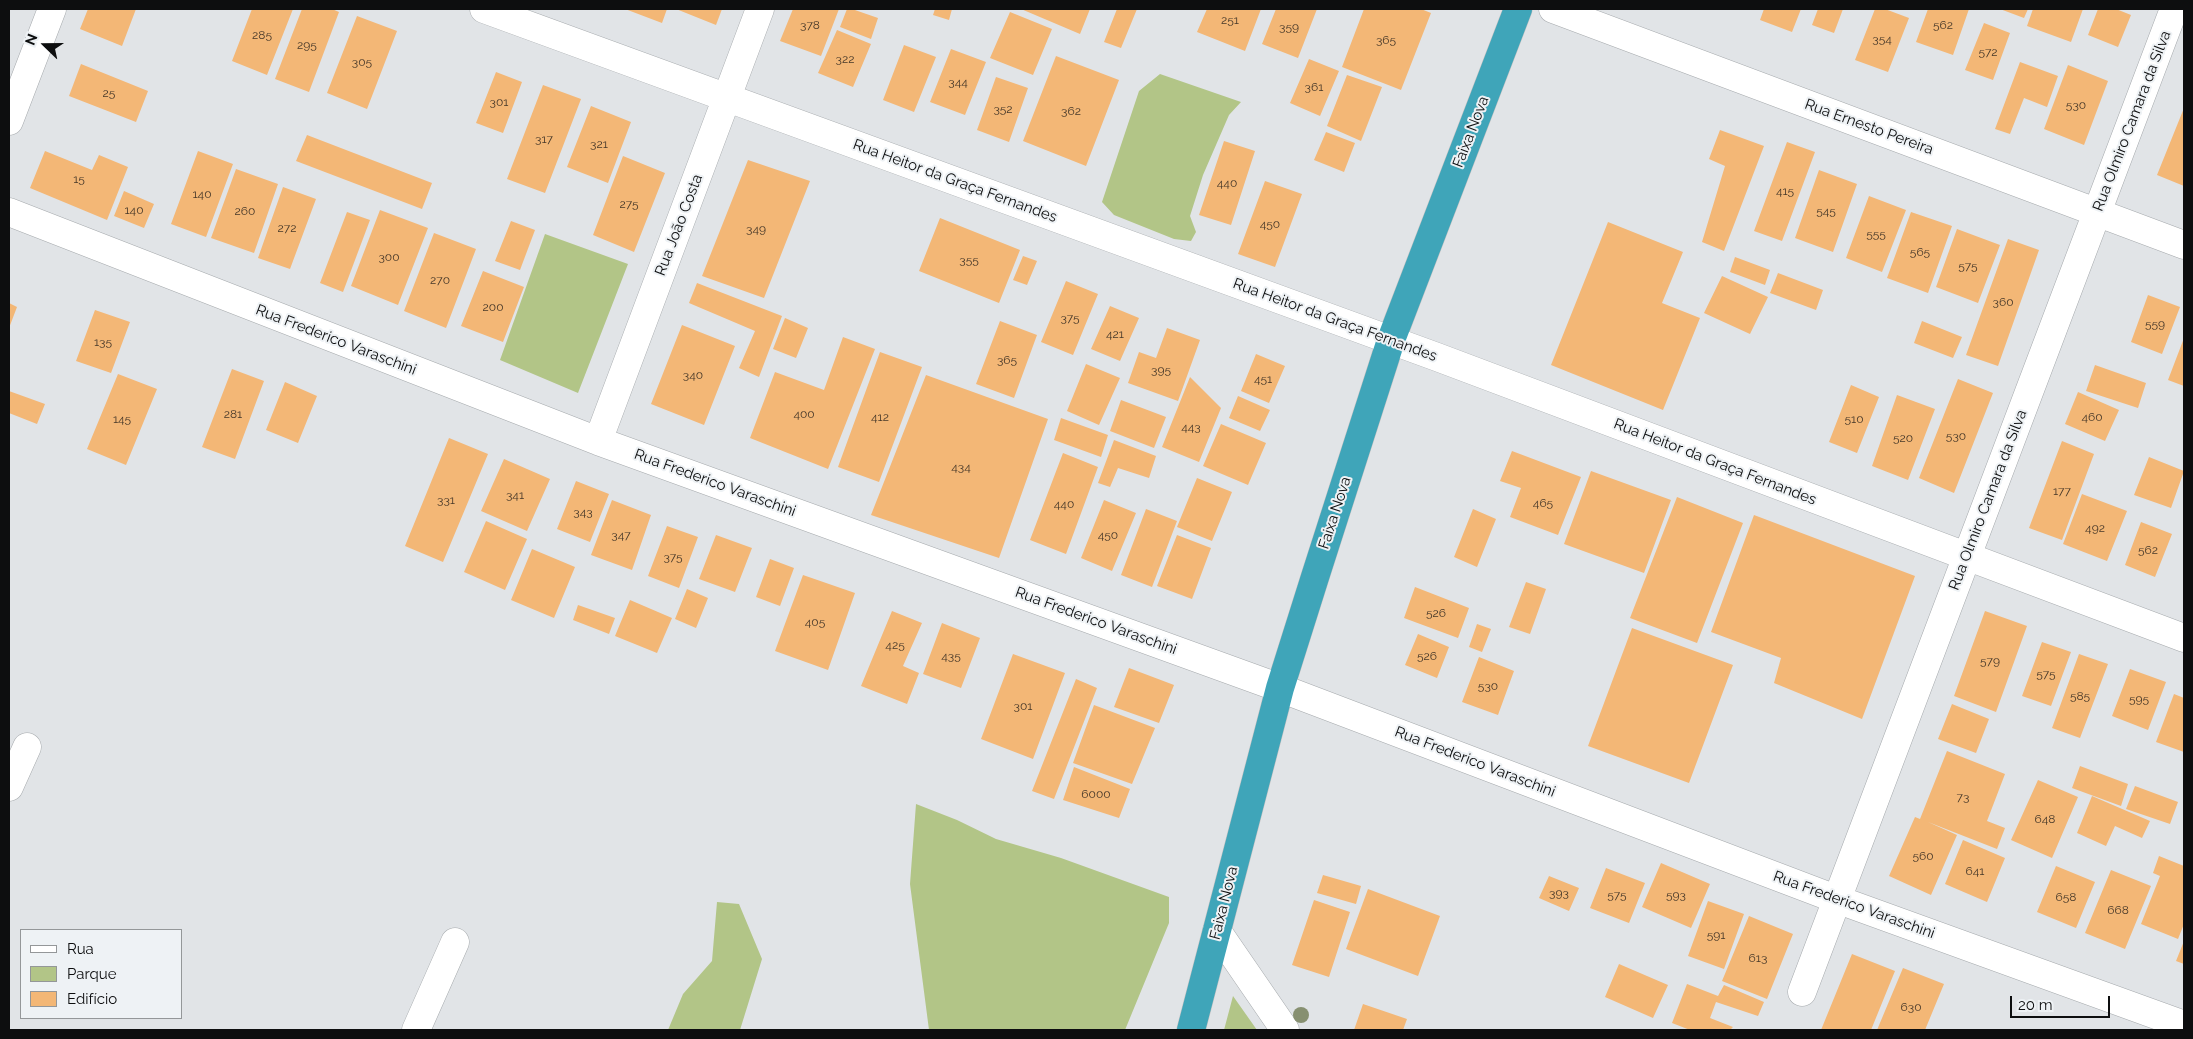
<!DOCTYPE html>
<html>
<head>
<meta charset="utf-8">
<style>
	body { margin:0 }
	#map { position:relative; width:2193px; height:1039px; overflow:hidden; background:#e1e4e7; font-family:Raleway,sans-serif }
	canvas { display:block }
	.frame { position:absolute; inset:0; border:10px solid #0d0e0f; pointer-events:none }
	.legend { position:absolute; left:20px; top:929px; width:162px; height:90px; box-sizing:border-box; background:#eef2f5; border:1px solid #949799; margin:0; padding:6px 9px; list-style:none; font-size:15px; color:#0d0e0f }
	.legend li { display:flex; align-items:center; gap:10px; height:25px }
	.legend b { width:25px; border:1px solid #949799 }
	.north { position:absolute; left:20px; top:20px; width:50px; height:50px; -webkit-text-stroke:4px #eef2f5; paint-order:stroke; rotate:292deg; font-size:14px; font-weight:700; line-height:20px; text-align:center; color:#0d0e0f }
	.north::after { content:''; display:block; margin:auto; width:18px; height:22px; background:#0d0e0f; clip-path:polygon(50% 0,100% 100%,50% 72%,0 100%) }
	.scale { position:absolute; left:2010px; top:996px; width:100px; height:22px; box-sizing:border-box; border:2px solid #0d0e0f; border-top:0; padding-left:6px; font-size:15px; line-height:18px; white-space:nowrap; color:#0d0e0f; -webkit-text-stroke:4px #eef2f5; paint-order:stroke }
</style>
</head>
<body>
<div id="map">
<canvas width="2193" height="1039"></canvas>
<div class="frame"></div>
<ul class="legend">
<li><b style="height:6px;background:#fff"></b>Rua</li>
<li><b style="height:14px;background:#b2c587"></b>Parque</li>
<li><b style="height:14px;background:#f3b776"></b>Edifício</li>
</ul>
<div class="north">N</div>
<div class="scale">20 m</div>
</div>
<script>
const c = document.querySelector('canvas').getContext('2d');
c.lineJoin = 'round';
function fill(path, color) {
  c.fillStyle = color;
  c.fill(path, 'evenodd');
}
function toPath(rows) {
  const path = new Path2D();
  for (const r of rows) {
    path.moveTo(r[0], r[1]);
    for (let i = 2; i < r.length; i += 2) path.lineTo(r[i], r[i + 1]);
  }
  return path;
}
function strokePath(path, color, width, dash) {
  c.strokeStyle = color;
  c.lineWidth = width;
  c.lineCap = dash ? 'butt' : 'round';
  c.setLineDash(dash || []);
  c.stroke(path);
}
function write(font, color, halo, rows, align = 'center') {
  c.font = font + ' Raleway,sans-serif';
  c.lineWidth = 4;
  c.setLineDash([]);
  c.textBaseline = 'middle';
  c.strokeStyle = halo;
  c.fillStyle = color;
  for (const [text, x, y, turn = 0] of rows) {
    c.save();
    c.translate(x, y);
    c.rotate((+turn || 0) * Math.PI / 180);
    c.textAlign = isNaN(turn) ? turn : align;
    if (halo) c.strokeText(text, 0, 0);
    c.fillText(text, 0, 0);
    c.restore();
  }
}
fill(toPath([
	[1160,74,1241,102,1229,115,1203,175,1190,216,1196,232,1191,241,1174,239,1114,215,1102,202,1139,91],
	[545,234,628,264,578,393,500,360],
	[916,804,957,820,996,839,1061,858,1169,897,1169,923,1125,1030,929,1030,910,884],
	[717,902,739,904,762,959,740,1030,668,1030,683,994,712,961],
	[1233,996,1257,1030,1224,1030]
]), '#b2c587');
fill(toPath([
	[88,9,136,9,122,46,80,29],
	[252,9,293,9,267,75,232,61],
	[302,9,332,9,339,12,309,92,275,79],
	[625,9,667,9,662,23],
	[676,9,722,9,716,25],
	[793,9,839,9,821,56,780,41],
	[847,9,852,9,878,18,871,39,840,27],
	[935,9,952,9,949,20,933,15],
	[1021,9,1090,9,1080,34],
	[1117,9,1137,9,1121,48,1104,42],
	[1207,9,1261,9,1245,51,1197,32],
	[1276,9,1317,9,1298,58,1262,44],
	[1364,9,1421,9,1431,13,1401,90,1342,67],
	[1764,9,1801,9,1792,32,1760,20],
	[1818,9,1843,9,1834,33,1812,25],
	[1875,9,1885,9,1909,18,1888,72,1855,60],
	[1928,9,1969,9,1953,55,1916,42],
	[2000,9,2028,9,2024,18],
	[2033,9,2083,9,2071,42,2027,26],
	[2098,9,2116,9,2131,15,2118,47,2088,35],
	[1010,12,1052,29,1033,75,990,58],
	[357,16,397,31,367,109,327,93],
	[1984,23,2010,33,1993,80,1965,70],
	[837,30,871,44,853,87,818,73],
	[904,45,936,57,914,112,883,100],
	[951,49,986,62,965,115,930,102],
	[1056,56,1119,80,1086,166,1023,141],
	[1309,59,1339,71,1320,116,1290,103],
	[2020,62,2058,76,2047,107,2024,98,2010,134,1995,129],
	[81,64,148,91,136,122,69,96],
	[2068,65,2108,81,2084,145,2044,129],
	[496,72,522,82,503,133,476,123],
	[1347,75,1382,87,1361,141,1327,126],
	[996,77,1028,88,1009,142,977,130],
	[543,85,581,99,545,193,507,179],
	[591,106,631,122,608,183,567,167],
	[2184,108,2184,186,2157,175],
	[1720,130,1764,146,1724,251,1702,242,1725,166,1709,159],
	[1326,132,1355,143,1344,172,1314,160],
	[307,135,432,183,422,209,296,161],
	[1224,141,1255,151,1231,225,1199,215],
	[1787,142,1815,152,1782,241,1754,231],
	[45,151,92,170,99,155,128,167,107,220,30,188],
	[198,151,233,164,206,237,171,224],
	[623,156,665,173,634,252,593,235],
	[748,160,810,181,764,298,702,276],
	[236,169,278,184,254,253,211,238],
	[1819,170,1857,184,1833,252,1795,238],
	[1265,181,1302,194,1275,267,1238,254],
	[283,187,316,199,290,269,258,258],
	[124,191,154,204,144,228,114,216],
	[1869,196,1906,210,1882,272,1846,258],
	[380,210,428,228,398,305,351,286],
	[347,212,370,220,343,292,320,283],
	[1911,212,1952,226,1928,293,1887,278],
	[940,218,1020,250,999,303,919,271],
	[511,221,535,230,520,270,495,261],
	[1608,222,1683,252,1662,303,1700,318,1663,410,1551,365],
	[1957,229,2000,245,1978,303,1936,287],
	[434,233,476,249,446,328,404,311],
	[2008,239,2039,250,1998,366,1966,355],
	[1023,256,1037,261,1027,285,1013,280],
	[1735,257,1770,270,1765,285,1730,272],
	[483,271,524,287,503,342,461,326],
	[1778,273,1823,290,1816,310,1770,293],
	[1722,276,1768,297,1750,334,1704,313],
	[1066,281,1098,294,1073,355,1041,342],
	[697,283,782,316,759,377,739,368,755,331,689,303],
	[2148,295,2180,307,2162,354,2131,342],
	[9,303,17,307,9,328],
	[1110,306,1139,318,1120,361,1091,349],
	[95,310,130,322,111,373,76,361],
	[785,318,808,328,796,358,773,349],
	[1000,321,1037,335,1014,398,976,384],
	[1922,321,1962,337,1953,358,1914,343],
	[682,325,735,346,704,425,651,404],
	[1167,328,1200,340,1178,401,1128,383,1139,352,1156,358],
	[843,337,875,349,828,469,750,438,775,372,824,390],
	[2184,338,2184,386,2168,380],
	[880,352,922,367,879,482,838,467],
	[1256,354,1285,366,1269,403,1241,391],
	[1086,364,1120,378,1099,425,1067,411],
	[2095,365,2146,383,2138,408,2086,391],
	[232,369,264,381,235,459,202,447],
	[118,374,157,389,126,465,87,449],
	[926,375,1048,419,999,558,871,515],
	[1190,377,1221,408,1199,462,1162,447],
	[1958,379,1993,393,1954,493,1919,478],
	[285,382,317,396,298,443,266,430],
	[1851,385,1879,397,1857,453,1829,442],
	[9,391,45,404,37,424,9,413],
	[2078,392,2119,410,2105,441,2065,424],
	[1897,395,1935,409,1908,480,1872,466],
	[1238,396,1270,410,1260,431,1229,418],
	[1121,400,1166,417,1154,448,1110,431],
	[1061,418,1108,435,1101,457,1054,440],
	[1221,424,1266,443,1248,485,1203,466],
	[449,438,488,454,443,562,405,546],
	[1114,440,1156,456,1149,478,1118,468,1110,487,1098,483],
	[2062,441,2094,454,2062,540,2029,528],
	[1512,451,1581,477,1558,535,1510,517,1521,488,1500,481],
	[1063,453,1098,467,1066,554,1030,540],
	[2149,457,2184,471,2171,508,2134,495],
	[504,459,550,479,527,531,481,511],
	[1591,471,1671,500,1644,573,1564,544],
	[1197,478,1232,492,1212,541,1177,527],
	[576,481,609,494,590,542,557,529],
	[2082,494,2127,511,2107,561,2063,544],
	[1677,497,1743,523,1697,643,1630,618],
	[612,500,651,515,632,570,591,555],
	[1104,500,1136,513,1112,571,1081,558],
	[1146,509,1177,521,1152,587,1121,575],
	[1473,509,1496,519,1477,567,1454,557],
	[1754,515,1915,576,1862,719,1774,683,1781,658,1711,632],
	[486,521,527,539,505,590,464,572],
	[2141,522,2172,534,2155,577,2125,565],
	[667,526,698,537,679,588,648,576],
	[716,535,752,548,735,592,699,579],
	[1177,535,1211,548,1192,599,1157,586],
	[532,549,575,567,554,618,511,600],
	[770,559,794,568,780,606,756,597],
	[803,575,855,593,828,670,775,651],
	[1526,582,1546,589,1530,634,1509,627],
	[1415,587,1469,608,1458,638,1404,618],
	[687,589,708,598,696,628,675,619],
	[630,600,672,618,657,653,615,636],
	[578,605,615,618,609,634,573,620],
	[892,611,922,623,903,666,919,673,907,704,861,686],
	[1985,611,2027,626,1996,712,1954,696],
	[942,623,980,638,961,688,923,674],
	[1477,624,1491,629,1482,652,1469,647],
	[1632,628,1733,665,1689,783,1588,746],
	[1418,634,1449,647,1437,678,1405,665],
	[2042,642,2071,652,2051,706,2022,696],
	[1013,654,1065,673,1033,759,981,739],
	[2079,654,2108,664,2080,738,2052,728],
	[1479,657,1514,671,1498,715,1462,702],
	[1129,668,1174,685,1159,723,1114,707],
	[2130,669,2166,682,2148,730,2112,716],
	[1076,679,1097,688,1054,799,1032,791],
	[2174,694,2184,698,2184,752,2156,742],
	[1952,704,1989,719,1976,753,1938,739],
	[1094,705,1155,728,1132,784,1073,763],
	[1947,751,2005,774,1987,821,2005,828,1997,849,1928,822,1957,835,1931,895,1889,876,1915,817,1920,819],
	[2080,766,2128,784,2121,806,2072,788],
	[1074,767,1130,789,1119,818,1063,800],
	[2038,780,2078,797,2052,858,2011,840],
	[2135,786,2178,802,2170,824,2126,809],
	[2092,796,2150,821,2142,838,2115,826,2106,846,2077,833],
	[1963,840,2005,858,1987,902,1945,884],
	[2159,856,2184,866,2184,924,2178,939,2141,924,2160,876,2153,873],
	[1661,863,1710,884,1691,928,1642,907],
	[2056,866,2095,882,2076,928,2037,912],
	[1606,868,1645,883,1629,923,1590,908],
	[2111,870,2151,886,2125,949,2085,933],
	[1323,875,1361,886,1356,904,1317,893],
	[1549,876,1579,888,1569,911,1539,898],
	[1368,889,1440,916,1418,976,1346,949],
	[1314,900,1350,912,1329,977,1292,965],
	[1708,901,1744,914,1724,969,1688,956],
	[1749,916,1793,934,1767,999,1722,981],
	[2184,941,2184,964,2176,961],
	[1852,954,1895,971,1871,1030,1821,1030],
	[1619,964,1668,985,1653,1018,1605,997],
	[1903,968,1944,984,1925,1030,1877,1030],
	[1687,984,1718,996,1724,985,1764,1002,1758,1016,1716,1002,1710,1018,1733,1027,1730,1030,1690,1030,1672,1023],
	[1363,1004,1407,1019,1403,1030,1354,1030]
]), '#f3b776');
const minor = toPath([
	[484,9,1437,357,2184,638],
	[1553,9,2184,245],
	[9,121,52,9],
	[9,212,598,441,1280,688,1836,899,2184,1025],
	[598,441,760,9],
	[9,787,27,747],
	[1217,931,1285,1030],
	[1802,992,2174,9],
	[416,1030,455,942]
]);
const highway = toPath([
	[1191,1030,1280,688,1315,577,1391,340,1518,9]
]);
strokePath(minor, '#a6aaad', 29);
strokePath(highway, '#c0c0c1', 29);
strokePath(minor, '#fff', 28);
strokePath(highway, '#3fa5b9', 28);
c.fillStyle = '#879071';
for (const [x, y] of [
	[1301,1015]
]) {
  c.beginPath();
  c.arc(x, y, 8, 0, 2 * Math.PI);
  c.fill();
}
write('12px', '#463829', null, [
	["251",1230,20],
	["378",810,25],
	["562",1943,25],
	["359",1289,27],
	["285",262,35],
	["354",1882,39],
	["365",1386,40],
	["295",307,45],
	["572",1988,52],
	["322",845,59],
	["305",362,62],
	["344",958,82],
	["361",1314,87],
	["25",109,93],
	["301",499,102],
	["530",2076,105],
	["352",1003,109],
	["362",1071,111],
	["317",544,139],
	["321",599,144],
	["15",79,179],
	["440",1227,183],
	["415",1785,191],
	["140",202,194],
	["275",629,204],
	["140",134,210],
	["260",245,211],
	["545",1826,211],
	["450",1270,224],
	["272",287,228],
	["349",756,229],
	["555",1876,234],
	["565",1920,252],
	["300",389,257],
	["355",969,260],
	["575",1968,266],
	["270",440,280],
	["360",2003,302],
	["200",493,307],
	["375",1070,318],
	["559",2155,324],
	["421",1115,334],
	["135",103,342],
	["365",1007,360],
	["395",1161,370],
	["340",693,375],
	["451",1263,379],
	["281",233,414],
	["400",804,414],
	["412",880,417],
	["460",2092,417],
	["145",122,419],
	["510",1854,419],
	["443",1191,427],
	["530",1956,436],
	["520",1903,438],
	["434",961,467],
	["177",2062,491],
	["341",515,495],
	["331",446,500],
	["465",1543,503],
	["440",1064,504],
	["343",583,512],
	["492",2095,528],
	["347",621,535],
	["450",1108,535],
	["562",2148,550],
	["375",673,557],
	["526",1436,613],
	["405",815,622],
	["425",895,645],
	["435",951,656],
	["526",1427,656],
	["579",1990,661],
	["575",2046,674],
	["530",1488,686],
	["585",2080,696],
	["595",2139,699],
	["301",1023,706],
	["6000",1096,794],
	["73",1963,797],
	["648",2045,819],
	["560",1923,856],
	["641",1975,871],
	["393",1559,893],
	["575",1617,895],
	["593",1676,895],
	["658",2066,897],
	["668",2118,910],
	["591",1716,935],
	["613",1758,958],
	["630",1911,1007]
]);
write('15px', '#0d0e0f', '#eef2f5', [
	["Rua Olmiro Camara da Silva",2132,121,-69],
	["Rua Ernesto Pereira",1869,127,20],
	["Faixa Nova",1471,132,-69],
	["Rua Heitor da Graça Fernandes",955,181,20],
	["Rua João Costa",679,225,-69],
	["Rua Heitor da Graça Fernandes",1335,320,20],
	["Rua Frederico Varaschini",336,340,21],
	["Rua Heitor da Graça Fernandes",1715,462,21],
	["Rua Frederico Varaschini",715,483,20],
	["Rua Olmiro Camara da Silva",1988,500,-69],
	["Faixa Nova",1335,513,-72],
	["Rua Frederico Varaschini",1096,621,20],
	["Rua Frederico Varaschini",1475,762,21],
	["Faixa Nova",1224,903,-76],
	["Rua Frederico Varaschini",1854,905,20]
]);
</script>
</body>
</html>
